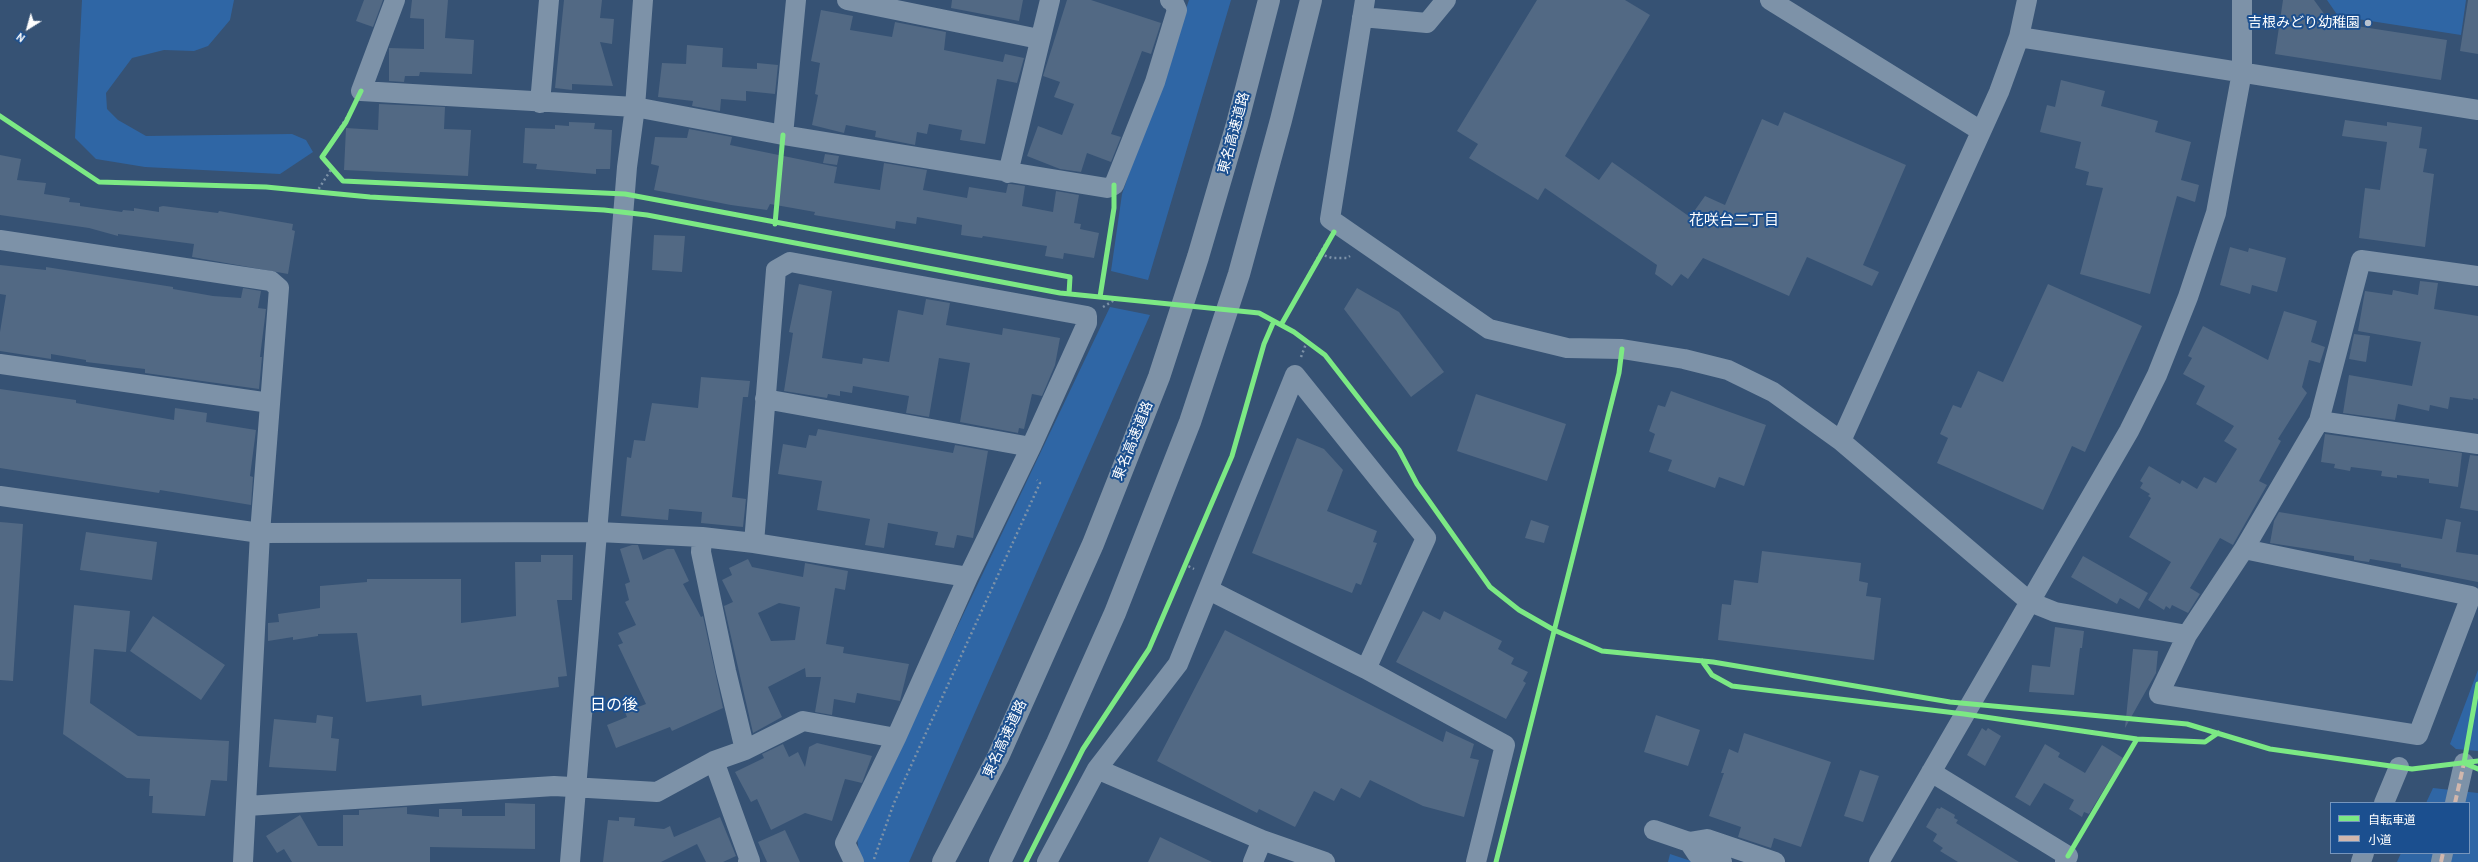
<!DOCTYPE html>
<html>
<head>
<meta charset="utf-8">
<style>
	body { margin:0 }
	#map { position:relative; width:2478px; height:862px; overflow:hidden; background:#365274; font-family:"PT Sans","Noto Sans JP",sans-serif }
	canvas { display:block }
	.legend { position:absolute; left:2330px; top:802px; width:140px; height:52px; box-sizing:border-box; background:#1b4f8f; border:1px solid #7695bc; margin:0; padding:5px 7px; list-style:none; font-size:12px; color:#fff }
	.legend li { display:flex; align-items:center; gap:8px; height:20px }
	.legend b { width:20px; border:1px solid #7695bc }
	.north { position:absolute; left:8px; top:8px; width:40px; height:40px; -webkit-text-stroke:3px #1b4f8f; paint-order:stroke; rotate:217deg; font-size:11px; font-weight:700; line-height:16px; text-align:center; color:#fff }
	.north::after { content:''; display:block; margin:auto; width:14px; height:18px; background:#fff; clip-path:polygon(50% 0,100% 100%,50% 72%,0 100%) }
</style>
</head>
<body>
<div id="map">
<canvas width="2478" height="862"></canvas>
<ul class="legend">
<li><b style="height:5px;background:#7ce984"></b>自転車道</li>
<li><b style="height:5px;background:#d1b7ad"></b>小道</li>
</ul>
<div class="north">N</div>
</div>
<script>
const c = document.querySelector('canvas').getContext('2d');
c.lineJoin = 'round';
function fill(path, color) {
  c.fillStyle = color;
  c.fill(path, 'evenodd');
}
function toPath(rows) {
  const path = new Path2D();
  for (const r of rows) {
    path.moveTo(r[0], r[1]);
    for (let i = 2; i < r.length; i += 2) path.lineTo(r[i], r[i + 1]);
  }
  return path;
}
function strokePath(path, color, width, dash) {
  c.strokeStyle = color;
  c.lineWidth = width;
  c.lineCap = dash ? 'butt' : 'round';
  c.setLineDash(dash || []);
  c.stroke(path);
}
function write(font, color, halo, rows, align = 'center') {
  c.font = font + ' "PT Sans","Noto Sans JP",sans-serif';
  c.lineWidth = 4;
  c.setLineDash([]);
  c.textBaseline = 'middle';
  c.strokeStyle = halo;
  c.fillStyle = color;
  for (const [text, x, y, turn = 0] of rows) {
    c.save();
    c.translate(x, y);
    c.rotate((+turn || 0) * Math.PI / 180);
    c.textAlign = isNaN(turn) ? turn : align;
    if (halo) c.strokeText(text, 0, 0);
    c.fillText(text, 0, 0);
    c.restore();
  }
}
fill(toPath([
	[82,0,234,0,230,20,208,46,194,51,164,50,132,58,106,93,107,109,118,120,146,136,292,134,306,140,313,152,280,174,145,167,96,159,75,138],
	[1189,0,1231,0,1148,280,1111,271,1122,194],
	[2327,0,2466,0,2461,35,2338,16],
	[1110,307,1150,315,909,862,864,862,859,853,857,837],
	[2478,670,2478,751,2456,749,2450,744],
	[2433,788,2478,793,2478,862,2397,862,2401,853,2469,853,2469,803,2426,803],
	[1670,854,1694,862,1668,862]
]), '#2f66a5');
fill(toPath([
	[364,0,383,0,373,27,356,21],
	[412,0,448,0,445,38,474,40,472,74,420,72,419,76,405,76,404,82,389,81,389,48,424,49,424,19,410,18],
	[564,0,602,0,600,18,614,19,612,44,600,42,613,86,572,84,572,90,555,88],
	[952,0,1023,0,1019,21,951,8],
	[1067,0,1091,0,1161,23,1151,54,1142,51,1111,134,1121,137,1111,162,1087,153,1081,172,1060,169,1027,156,1038,126,1062,135,1074,104,1054,97,1060,82,1043,76],
	[1537,0,1625,0,1650,15,1565,156,1599,180,1612,162,1690,217,1705,196,1725,205,1762,119,1778,126,1784,112,1906,165,1863,265,1879,272,1872,286,1807,257,1789,296,1703,258,1688,279,1681,274,1672,286,1655,274,1657,265,1545,188,1538,200,1469,158,1478,144,1457,131],
	[2283,0,2314,0,2330,22,2447,40,2441,80,2275,54],
	[2468,0,2478,0,2478,54,2460,51],
	[821,10,853,16,850,30,892,37,895,22,946,32,944,50,1003,62,1005,54,1024,58,1017,83,997,79,985,144,960,140,962,130,929,124,927,134,917,132,915,145,875,137,876,131,846,125,844,133,812,125,818,95,815,94,820,63,811,61],
	[687,45,723,48,722,67,757,69,757,63,778,65,775,94,746,91,746,101,721,99,720,111,692,106,693,101,658,97,662,63,686,64],
	[2061,80,2105,91,2101,106,2158,121,2155,132,2191,142,2181,180,2199,185,2195,202,2177,196,2150,294,2080,274,2103,188,2086,185,2089,172,2075,168,2081,142,2040,132,2047,105,2055,107],
	[379,104,445,107,444,129,471,130,468,176,344,170,346,128,378,130],
	[2345,120,2387,126,2387,122,2422,127,2419,148,2427,149,2423,172,2434,174,2425,247,2359,238,2365,188,2380,190,2387,142,2342,136],
	[569,122,595,123,594,129,612,130,610,169,596,169,596,174,536,169,537,164,523,163,525,128,555,129,555,125,569,126],
	[689,129,732,137,730,145,837,167,834,183,880,190,884,163,927,170,923,190,967,198,969,187,1006,193,1008,184,1011,184,1025,186,1022,206,1053,212,1056,191,1079,195,1074,223,1081,224,1080,229,1099,233,1094,258,1064,253,1063,259,1045,256,1047,246,983,236,982,238,961,235,962,225,917,217,916,224,896,221,895,229,814,215,815,212,770,204,767,210,731,205,654,190,659,166,651,164,655,137,687,138],
	[825,154,839,156,837,165,823,163],
	[0,155,21,159,17,180,46,183,44,194,70,198,69,202,80,203,80,206,122,212,123,210,134,211,134,208,159,212,159,207,163,206,218,213,219,211,293,224,292,230,295,231,288,274,192,257,194,244,118,234,118,236,89,228,0,215],
	[654,235,685,236,682,272,652,270],
	[2230,247,2248,252,2249,248,2286,258,2277,292,2252,285,2250,294,2220,285],
	[0,265,46,270,46,267,173,287,173,289,213,296,241,298,243,288,261,291,258,308,266,309,260,357,262,357,259,389,145,373,145,369,86,362,86,360,51,354,51,359,0,351,0,332,6,295,0,294],
	[2420,281,2438,283,2434,309,2478,316,2478,399,2473,398,2473,400,2450,397,2448,409,2430,405,2429,411,2398,404,2395,420,2343,413,2349,375,2412,386,2421,342,2358,331,2365,291,2392,295,2393,290,2418,295],
	[799,284,832,291,822,358,862,364,863,358,889,362,898,310,923,315,926,299,950,303,946,325,1002,335,1003,328,1060,338,1055,365,1042,396,1032,394,1024,429,1019,428,1018,433,960,422,970,363,939,358,929,417,906,413,909,396,853,386,852,393,840,391,840,396,828,394,827,398,784,391,793,333,789,332],
	[2048,284,2142,326,2085,452,2072,446,2043,510,1937,463,1948,438,1940,434,1953,405,1961,408,1978,371,2003,382],
	[1357,288,1399,312,1444,372,1411,397,1344,309],
	[2284,311,2317,321,2311,342,2325,347,2320,363,2309,360,2302,387,2307,393,2278,439,2281,441,2259,481,2267,485,2234,543,2233,545,2220,538,2190,588,2200,594,2188,613,2172,605,2170,609,2166,606,2164,610,2148,600,2171,562,2129,537,2151,498,2148,496,2150,494,2140,488,2143,483,2140,481,2149,466,2180,484,2182,480,2197,489,2204,477,2216,483,2237,449,2224,441,2234,426,2196,404,2205,386,2183,374,2192,358,2188,356,2203,326,2268,360],
	[2354,334,2370,336,2366,362,2349,359],
	[701,377,750,381,748,397,743,397,732,497,746,499,743,527,701,523,702,512,669,509,668,520,621,516,627,457,631,458,634,440,645,441,652,403,698,408],
	[0,389,76,400,76,403,174,420,175,408,207,413,206,422,256,430,250,476,253,477,251,505,160,490,159,493,0,468],
	[1671,391,1766,425,1744,486,1719,477,1715,488,1668,471,1672,460,1649,452,1655,434,1649,431,1658,405,1665,407],
	[1476,394,1566,424,1547,481,1457,451],
	[818,429,953,453,955,445,988,451,973,538,957,535,954,548,935,545,938,532,888,523,884,548,865,545,870,519,817,510,822,481,778,474,783,444,806,448,809,435,816,436],
	[2325,434,2462,453,2458,487,2429,483,2429,479,2397,475,2397,478,2381,476,2382,471,2351,467,2350,471,2334,468,2335,464,2321,462],
	[1297,438,1324,449,1343,470,1327,511,1377,531,1373,542,1377,543,1361,585,1356,583,1352,593,1252,553],
	[2470,455,2478,456,2478,511,2460,508],
	[2279,512,2442,539,2446,519,2461,522,2456,552,2478,555,2478,582,2401,567,2401,564,2370,559,2369,562,2354,560,2354,556,2270,543,2274,521],
	[1531,520,1549,526,1544,543,1525,538],
	[0,522,23,524,13,681,0,680],
	[86,532,157,542,152,580,80,570],
	[632,545,638,545,643,560,667,549,674,549,689,581,683,584,701,617,703,616,723,708,672,731,670,727,616,748,607,725,627,717,625,712,646,704,618,645,623,643,618,633,636,625,625,602,629,600,625,584,630,582,620,549],
	[1762,551,1861,563,1859,581,1868,583,1866,596,1881,598,1874,660,1718,640,1722,604,1731,605,1734,580,1758,583],
	[541,555,573,555,572,600,557,600,567,676,558,677,559,687,422,706,421,695,366,702,357,633,318,634,318,636,293,640,293,637,268,641,268,623,279,622,278,614,320,608,320,586,367,582,367,579,461,579,461,623,516,616,515,562,541,562],
	[2083,556,2148,593,2139,609,2120,598,2117,604,2071,577],
	[748,559,752,567,803,577,805,563,848,571,845,590,835,588,826,644,844,647,843,653,909,664,900,701,857,693,855,703,834,699,832,715,815,712,821,677,806,677,805,668,768,687,782,717,753,733,724,606,733,602,722,580,732,575,729,568],
	[779,603,800,607,795,640,771,641,758,613],
	[74,605,130,611,126,652,94,649,90,703,138,736,229,741,227,781,211,780,205,816,152,813,153,796,149,796,150,779,127,778,63,734],
	[1423,611,1440,620,1444,611,1502,641,1498,649,1514,658,1511,664,1528,672,1523,681,1526,683,1506,719,1396,662],
	[153,616,225,665,201,700,130,651],
	[2055,627,2084,631,2082,648,2080,648,2074,695,2029,692,2032,665,2050,667],
	[1225,630,1443,742,1446,731,1474,744,1470,758,1479,760,1464,817,1423,806,1370,780,1360,798,1341,788,1334,801,1314,791,1295,827,1259,809,1257,813,1157,761],
	[2133,649,2158,651,2156,673,2125,728],
	[317,715,333,717,331,738,339,739,336,771,269,767,274,719,316,723],
	[1656,715,1700,730,1688,766,1644,752],
	[1982,728,1986,731,1988,728,2001,736,1985,766,1967,755],
	[1744,733,1831,762,1801,847,1774,838,1771,848,1738,837,1741,827,1709,816,1724,773,1721,773,1729,749,1738,753],
	[817,743,872,756,862,783,845,779,832,821,805,813,771,830,757,799,751,802,735,772,764,758,762,754,783,744,789,757,798,752,805,767,809,747],
	[2045,744,2060,753,2058,757,2085,773,2102,745,2123,758,2089,814,2084,812,2082,817,2069,809,2074,800,2044,783,2030,806,2015,797],
	[1860,770,1879,776,1863,822,1844,816],
	[505,803,535,804,535,849,430,847,430,862,292,862,284,849,277,853,266,836,300,815,318,846,343,846,343,815,359,815,359,810,407,807,407,814,439,817,439,809,462,809,462,816,505,816],
	[1941,807,1955,815,1954,818,1958,820,1956,823,2019,862,1958,862,1940,851,1943,848,1933,841,1937,834,1926,827,1937,808,1940,809],
	[619,817,635,818,634,826,664,829,670,826,674,837,720,817,736,856,723,862,706,862,697,844,661,862,603,862,608,820,619,821],
	[785,830,800,862,767,862,758,842],
	[1160,837,1212,862,1148,862]
]), '#526984');
strokePath(toPath([
	[352,109,322,157,343,181,606,193],
	[316,193,332,168],
	[644,198,1070,277,1069,293],
	[775,224,782,155],
	[1320,254,1332,258,1347,258,1350,256],
	[1100,297,1114,206],
	[1103,307,1116,299],
	[1281,325,1327,241],
	[1301,357,1307,341],
	[1184,564,1194,569],
	[1526,743,1620,368],
	[2467,745,2478,684],
	[1077,759,1149,649,1232,456,1264,344,1274,321],
	[874,859,894,803,1040,483,1037,480]
]), '#7d92a8', 2.5, [2, 3]);
strokePath(toPath([
	[395,0,361,91,635,107,783,135,1107,188,1114,185,1155,82,1177,10,1173,1,1170,0],
	[847,0,1039,39],
	[1365,0,1330,219,1489,329,1567,348,1622,349,1684,359,1728,370,1773,392,1841,441,2030,602,2055,612,2187,635],
	[1770,0,1981,131],
	[1362,17,1427,23,1446,0],
	[2019,37,2478,110],
	[540,103,549,0],
	[783,135,796,0],
	[1008,173,1050,0],
	[0,240,271,281,279,288,260,533,243,862],
	[0,364,270,403],
	[765,399,1031,447],
	[2319,421,2478,444],
	[1841,441,1999,92,2019,37,2027,0],
	[0,496,260,533,598,532,702,537,754,543,968,577],
	[702,537,701,552,726,671,745,750],
	[754,543,776,270,790,262,1087,316,1087,323,1031,447,968,577,896,738,845,843,854,862],
	[2244,549,2471,596,2418,735,2159,694,2187,635,2244,549,2319,421,2361,260,2478,276],
	[1209,590,1366,669,1505,745,1476,862],
	[714,761,750,861,748,862],
	[1097,769,1262,840,1325,862],
	[1931,772,2068,856,2065,862],
	[2384,803,2399,767],
	[2455,803,2464,763],
	[247,806,554,786,657,792,714,761,745,750,803,721,896,738],
	[1654,830,1689,842,1707,839,1775,862],
	[1689,842,1697,854,1722,862],
	[570,862,627,167,635,107,643,0],
	[1047,862,1097,769,1178,664,1295,375,1426,538,1366,669],
	[1253,862,1262,840],
	[1879,862,2129,431,2157,375,2188,297,2216,213,2242,72,2242,0],
	[2361,862,2364,853],
	[2441,862,2443,853]
]), '#7d92a8', 20);
strokePath(toPath([
	[943,862,998,757,1093,544,1159,377,1198,257,1237,124,1269,0],
	[1000,862,1057,743,1115,613,1190,422,1239,274,1281,120,1311,0]
]), '#7e92a7', 22);
strokePath(toPath([
	[2455,803,2464,763],
	[2441,862,2443,853]
]), '#d1b7ad', 4, [8, 4]);
strokePath(toPath([
	[361,91,346,122,322,157,343,181,625,194,1070,277,1069,294],
	[0,116,99,182,266,187,370,197,604,210,647,215,1060,293,1259,313,1294,332,1325,355,1399,450,1417,484,1490,587,1519,610,1554,630,1602,651,1713,662,1950,702,2187,724,2270,749,2412,769,2478,761],
	[775,224,783,135],
	[1100,297,1114,208,1114,185],
	[1281,325,1334,232],
	[1702,661,1712,675,1732,686,1964,714,2137,739,2205,742,2218,733],
	[2478,684,2464,763,2478,769],
	[2068,856,2137,739],
	[1026,862,1083,749,1149,649,1232,456,1264,344,1274,321],
	[1496,862,1619,373,1622,349]
]), '#7ce984', 5);
for (const [x, y, r, color] of [
	[2368,23,4,"#b9c2ce"]
]) {
  const dot = new Path2D();
  dot.arc(x, y, r, 0, 2 * Math.PI);
  c.fillStyle = color;
  c.fill(dot);
  strokePath(dot, '#1b4f8f', 1.5);
}
write('14px', '#fff', '#1b4f8f', [
	["吉根みどり幼稚園",2360,23]
], 'right');
write('14px', '#fff', '#1b4f8f', [
	["東名高速道路",1234,133,-75],
	["東名高速道路",1133,441,-68],
	["東名高速道路",1005,739,-65]
]);
write('15px', '#fff', '#1b4f8f', [
	["花咲台二丁目",1734,221]
]);
write('16px', '#fff', '#1b4f8f', [
	["日の後",614,705]
]);
</script>
</body>
</html>
